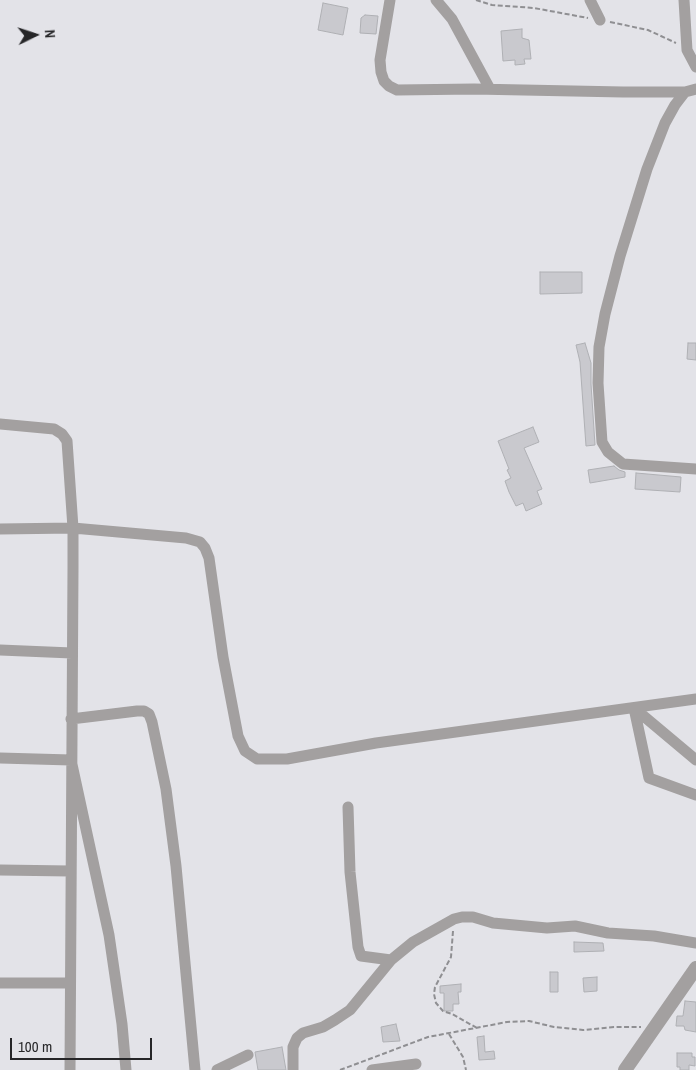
<!DOCTYPE html>
<html>
<head>
<meta charset="utf-8">
<style>
	body { margin:0 }
	#map { position:relative; width:696px; height:1070px; overflow:hidden; background:#e3e3e8; font-family:"Archivo Narrow",sans-serif }
	canvas { display:block }
	.north { position:absolute; left:10px; top:10px; width:50px; height:50px; -webkit-text-stroke:4px #e3e3e8; paint-order:stroke; rotate:86deg; font-size:14px; font-weight:700; line-height:20px; text-align:center; color:#262628 }
	.north::after { content:''; display:block; margin:auto; width:18px; height:22px; background:#262628; clip-path:polygon(50% 0,100% 100%,50% 72%,0 100%) }
	.scale { position:absolute; left:10px; top:1038px; width:142px; height:22px; box-sizing:border-box; border:2px solid #262628; border-top:0; padding-left:6px; font-size:15px; line-height:18px; white-space:nowrap; color:#262628; -webkit-text-stroke:4px #e3e3e8; paint-order:stroke }
</style>
</head>
<body>
<div id="map">
<canvas width="696" height="1070"></canvas>
<div class="north">N</div>
<div class="scale">100 m</div>
</div>
<script>
const c = document.querySelector('canvas').getContext('2d');
c.lineJoin = 'round';
function fill(path, color) {
  c.fillStyle = color;
  c.fill(path, 'evenodd');
}
function toPath(rows) {
  const path = new Path2D();
  for (const r of rows) {
    path.moveTo(r[0], r[1]);
    for (let i = 2; i < r.length; i += 2) path.lineTo(r[i], r[i + 1]);
  }
  return path;
}
function strokePath(path, color, width, dash) {
  c.strokeStyle = color;
  c.lineWidth = width;
  c.lineCap = dash ? 'butt' : 'round';
  c.setLineDash(dash || []);
  c.stroke(path);
}
const building = toPath([
	[323,3,348,8,343,35,318,30,323,3],
	[365,15,378,16,376,34,360,33,361,18,365,15],
	[522,29,522,38,529,40,531,59,524,59,525,64,515,65,515,60,503,61,501,31,522,29],
	[540,272,582,272,582,293,540,294,540,272],
	[585,343,591,363,591,384,595,445,586,446,580,362,576,345,585,343],
	[688,343,696,343,696,360,687,359,688,343],
	[533,427,539,442,524,448,542,489,537,491,542,504,526,511,523,503,516,506,509,492,505,481,511,478,507,470,509,469,498,441,533,427],
	[614,466,619,470,625,472,625,477,590,483,588,470,614,466],
	[636,473,681,477,680,492,635,489,636,473],
	[574,942,603,943,604,951,574,952,574,942],
	[550,972,558,972,558,992,550,992,550,972],
	[597,977,597,991,584,992,583,978,597,977],
	[461,984,461,992,458,992,459,1004,453,1004,453,1011,444,1011,444,993,440,993,440,986,461,984],
	[685,1001,696,1002,696,1032,685,1030,684,1026,676,1026,677,1016,683,1016,685,1001],
	[396,1024,400,1041,383,1042,381,1027,396,1024],
	[484,1036,485,1052,494,1051,495,1059,479,1060,477,1037,484,1036],
	[282,1047,286,1070,258,1070,255,1052,282,1047],
	[677,1053,692,1053,692,1057,695,1057,695,1066,689,1065,689,1070,680,1070,680,1067,677,1067,677,1053]
]);
fill(building, '#c9c9ce');
strokePath(building, '#afb0b4', 1);
strokePath(toPath([
	[476,0,492,5,534,8,588,18],
	[610,22,648,30,676,43],
	[453,931,451,957,435,987,434,994,436,1003,443,1011,452,1014,477,1028],
	[449,1034,463,1057,466,1070],
	[340,1070,428,1037,507,1022,529,1021,554,1027,583,1030,614,1027,641,1027]
]), '#8f8f92', 2, [5, 2.5]);
strokePath(toPath([
	[390,0,380,60,381,72,384,81,389,86,397,90,474,89,623,92,685,92],
	[436,0,452,19,490,89],
	[590,0,600,20],
	[684,0,687,50,696,67],
	[696,89,685,92,675,105,665,123,647,169,620,256,605,314,599,347,598,383,602,442,608,452,623,464,696,469],
	[0,424,54,429,62,434,67,441,73,528,73,568,70,1070],
	[0,529,73,528,186,538,200,542,205,548,209,558,223,657,238,736,245,751,257,759,287,759,376,743,696,699],
	[0,650,72,653],
	[634,708,649,778,696,795],
	[634,708,696,760],
	[71,719,137,711,144,711,149,714,152,722,166,789,176,866,195,1070],
	[0,758,71,760,109,935,122,1024,126,1070],
	[348,807,350,872,358,947,361,956,391,960],
	[0,870,70,871],
	[0,983,70,983],
	[217,1070,248,1055],
	[293,1070,293,1047,297,1038,303,1033,323,1027,335,1020,350,1010,391,960,413,942,454,919,462,917,473,917,493,923,547,928,575,926,608,933,654,936,696,943],
	[372,1070,416,1064]
]), '#a3a0a0', 11);
strokePath(toPath([
	[625,1070,696,968]
]), '#a3a0a0', 14);
</script>
</body>
</html>
